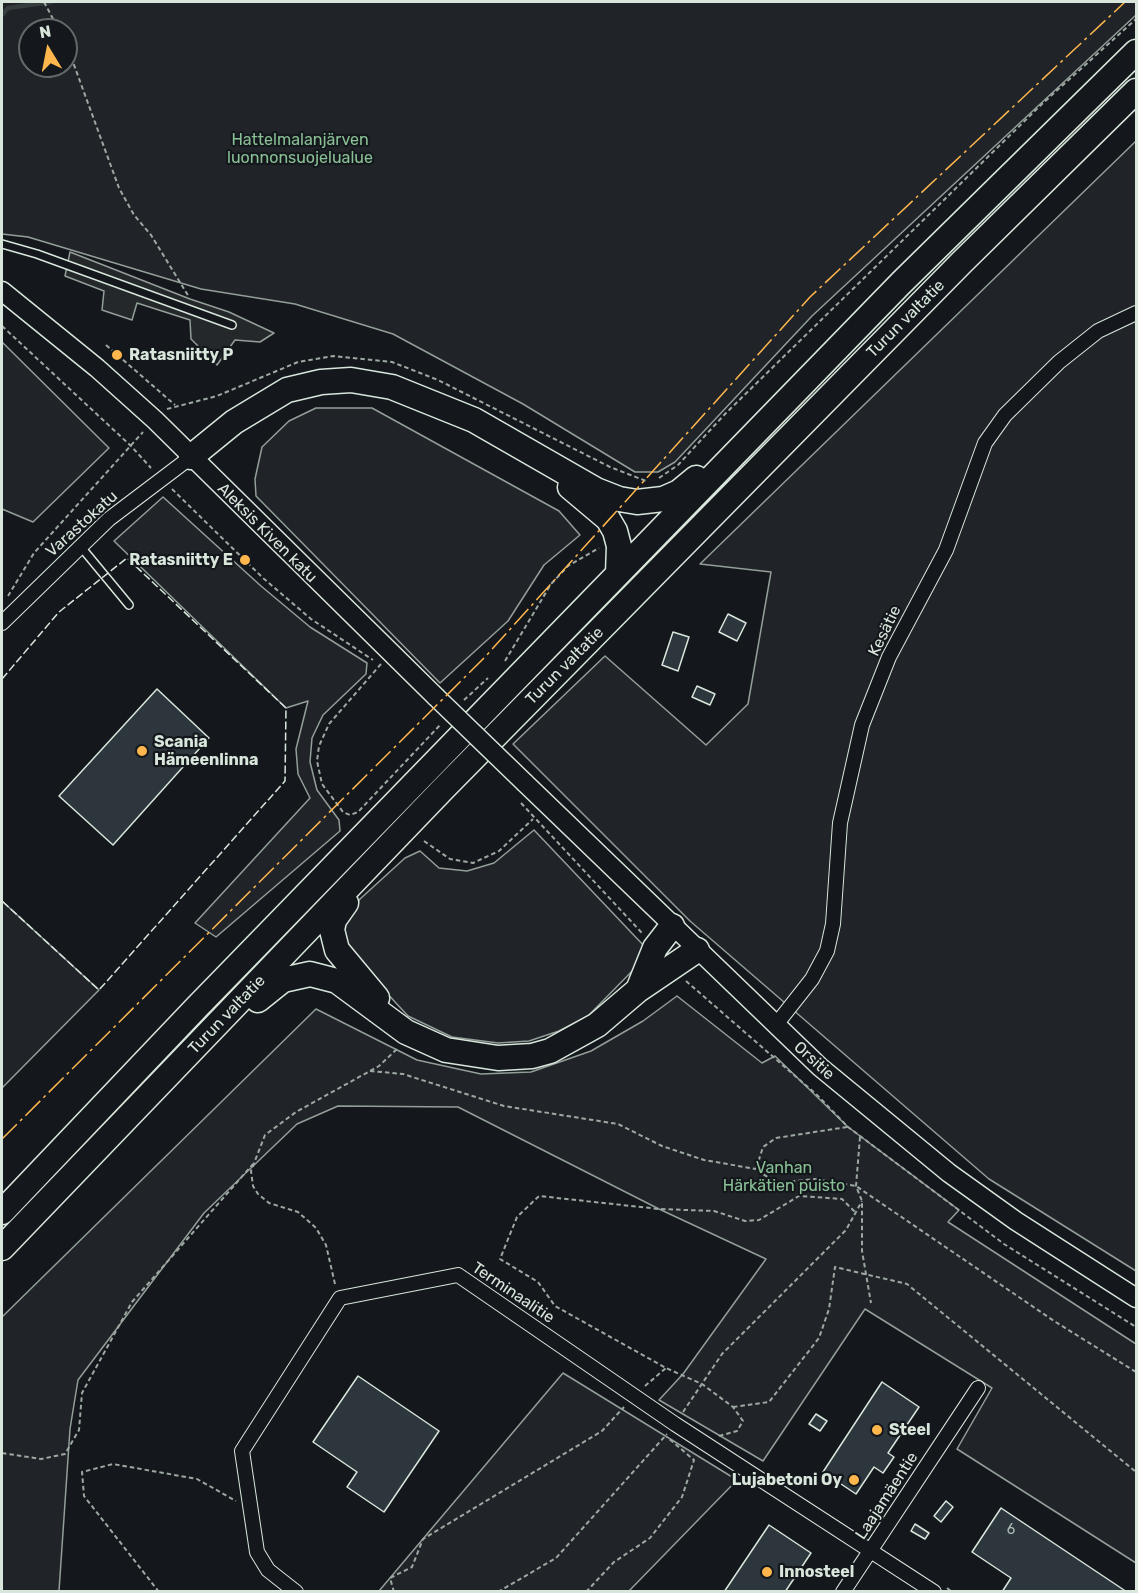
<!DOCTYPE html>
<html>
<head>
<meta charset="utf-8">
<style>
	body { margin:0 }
	#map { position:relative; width:1138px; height:1593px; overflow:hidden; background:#14181c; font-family:Rubik,sans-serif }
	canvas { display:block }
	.frame { position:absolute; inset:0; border:3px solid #d8e6dc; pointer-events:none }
	.north { position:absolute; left:18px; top:18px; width:60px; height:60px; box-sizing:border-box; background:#14181c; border:2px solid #626a69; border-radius:50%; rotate:350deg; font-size:16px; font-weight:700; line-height:24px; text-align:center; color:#d8e6dc }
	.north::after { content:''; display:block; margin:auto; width:21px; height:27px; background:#ffb74d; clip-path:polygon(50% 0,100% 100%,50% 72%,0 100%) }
</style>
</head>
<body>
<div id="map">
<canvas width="1138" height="1593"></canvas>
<div class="frame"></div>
<div class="north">N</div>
</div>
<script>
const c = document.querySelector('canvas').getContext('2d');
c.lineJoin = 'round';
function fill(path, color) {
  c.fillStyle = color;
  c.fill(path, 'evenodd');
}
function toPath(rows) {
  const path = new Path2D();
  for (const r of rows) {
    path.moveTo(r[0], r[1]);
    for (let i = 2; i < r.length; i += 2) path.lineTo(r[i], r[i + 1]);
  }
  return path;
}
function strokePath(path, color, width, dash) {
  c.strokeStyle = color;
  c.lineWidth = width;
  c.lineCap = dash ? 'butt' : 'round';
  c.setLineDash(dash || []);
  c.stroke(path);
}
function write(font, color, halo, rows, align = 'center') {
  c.font = font + ' Rubik,sans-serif';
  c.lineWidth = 4.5;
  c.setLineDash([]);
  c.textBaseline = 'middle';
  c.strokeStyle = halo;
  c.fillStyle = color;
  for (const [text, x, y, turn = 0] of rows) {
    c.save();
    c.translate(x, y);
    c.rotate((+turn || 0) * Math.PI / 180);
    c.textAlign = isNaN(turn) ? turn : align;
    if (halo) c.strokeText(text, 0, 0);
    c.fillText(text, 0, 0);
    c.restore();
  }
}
const green = toPath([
	[2,2,1136,2,1136,15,812,316,675,462,658,472,635,472,523,404,393,334,295,304,201,289,28,237,2,234,2,2],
	[30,30,66,30,66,66,30,66,30,30],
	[1136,141,1136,1271,989,1179,690,921,513,744,605,656,706,745,748,704,771,572,700,564,1136,141],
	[2,342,109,448,33,522,2,509,2,342],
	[316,408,372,408,559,511,580,535,544,565,508,621,440,683,256,496,255,479,262,447,289,421,316,408],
	[163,497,261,586,310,627,367,663,366,674,323,715,312,738,310,762,317,790,339,820,340,831,216,937,195,923,310,798,298,774,296,749,308,701,286,708,114,541,163,497],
	[534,830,646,948,643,960,588,1016,559,1031,529,1041,498,1043,452,1037,408,1016,347,950,344,929,346,918,360,899,405,858,420,851,439,868,467,871,494,863,534,830],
	[2,901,99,990,2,1088,2,901],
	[677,996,762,1063,775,1056,848,1127,959,1210,948,1222,1136,1344,1136,1563,957,1449,992,1388,865,1309,763,1461,659,1400,683,1374,766,1259,659,1209,458,1107,338,1106,297,1124,204,1213,78,1380,70,1429,59,1591,2,1591,2,1317,316,1009,417,1060,481,1074,531,1072,591,1051,643,1021,677,996],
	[563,1373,737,1480,629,1591,379,1591,563,1373]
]);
fill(green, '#202428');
strokePath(green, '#939e99', 1.5);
const parking = toPath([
	[70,252,190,299,229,312,274,333,260,342,235,340,217,365,191,339,190,320,137,303,132,320,102,310,104,291,65,276,70,252]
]);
fill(parking, '#24282b');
strokePath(parking, '#939e99', 1.5);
strokePath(toPath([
	[2,15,8,8,51,2]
]), '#363b3e', 4.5);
const building = toPath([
	[728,614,746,623,737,641,719,632,728,614],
	[673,632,689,637,678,671,662,665,673,632],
	[697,686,715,694,710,705,692,697,697,686],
	[157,689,209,738,113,845,59,796,157,689],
	[358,1376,439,1431,384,1512,347,1487,357,1472,313,1442,358,1376],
	[882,1382,919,1407,888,1453,894,1457,883,1473,874,1467,856,1494,823,1472,882,1382],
	[816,1414,827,1421,820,1431,809,1424,816,1414],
	[946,1501,953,1507,941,1522,934,1516,946,1501],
	[1001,1508,1127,1592,1002,1592,1011,1578,972,1552,1001,1508],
	[915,1524,929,1533,925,1539,911,1531,915,1524],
	[769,1525,811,1553,785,1592,724,1592,769,1525]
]);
fill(building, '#2c363c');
strokePath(building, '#d8e6dc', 1.5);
const lane = toPath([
	[2,244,37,254,232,325],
	[81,547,129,605]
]);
const street = toPath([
	[2,623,109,519,191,457],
	[775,1026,812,979,827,951,833,924,840,823,862,725,889,657,946,550,985,443,1005,415,1059,362,1098,331,1136,313],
	[296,1592,268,1570,257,1552,242,1451,340,1298,458,1275,675,1424,934,1592],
	[843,1592,978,1388]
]);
const secondary = toPath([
	[2,291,97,368,155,420,436,697],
	[525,783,820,1067,949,1173,1016,1221,1136,1298]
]);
const highway = toPath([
	[191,457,234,422,287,390,321,382,351,380,392,387,474,420,596,490,619,499,637,502,663,499,679,492,696,478],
	[570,487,608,519,615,531,619,546,618,574],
	[346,903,334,920,332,930,337,950,377,998],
	[638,990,655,948,672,926],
	[258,1000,283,980,310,974,337,981,406,1032,446,1050,498,1058,532,1056,550,1051,597,1025,638,990,697,950],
	[2,1212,197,1007,901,283,1136,52],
	[2,1248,442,790,962,262,1136,91]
]);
strokePath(lane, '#d8e6dc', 10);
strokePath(street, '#d8e6dc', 16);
strokePath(secondary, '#d8e6dc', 21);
strokePath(highway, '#d8e6dc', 27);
strokePath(toPath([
	[44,2,59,30],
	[66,43,119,188,134,215,151,235,189,297],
	[2,326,131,446,151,468],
	[106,345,175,405],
	[167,409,217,396,298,362,333,356,392,362,438,380,610,467,646,481],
	[659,478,678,465,725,414,1042,104,1136,19],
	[172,489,263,578,311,619,373,660],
	[8,596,34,553,143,432],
	[505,661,551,584,568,566,599,548],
	[381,664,329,724,319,746,317,761,322,784,343,812,350,815,358,812,441,724],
	[464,700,488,678],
	[521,803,642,933],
	[424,841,450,859,473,863,499,851,533,819],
	[686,981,817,1095,848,1127,1004,1244,1136,1327],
	[370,1071,403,1074,504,1106,618,1124,662,1146,704,1160,756,1169],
	[847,1127,776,1138,763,1147,756,1169,776,1183,815,1179,856,1186,1054,1321,1136,1372],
	[860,1137,856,1186,862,1201,862,1251,871,1303],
	[335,1284,326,1245,316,1228,298,1212,269,1203,258,1194,253,1186,251,1171,265,1135,296,1112,379,1066,397,1049],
	[645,1386,666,1368],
	[733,1407,769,1402,819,1338,829,1309,835,1267,907,1284,1136,1472],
	[683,1412,722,1354,846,1230,862,1201],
	[719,1436,737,1431,743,1421,733,1407,702,1384,666,1368,555,1306,538,1282,500,1259,517,1217,539,1196,659,1209,714,1211,745,1221,759,1220,799,1196,842,1199,856,1213],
	[2,1453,41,1459,65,1454,79,1430,82,1393,132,1302,253,1164],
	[947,1588,952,1592],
	[159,1592,84,1496,82,1472,113,1464,197,1479,236,1501],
	[394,1592,390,1578,412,1567,423,1539,602,1431,624,1407],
	[498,1592,556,1558,667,1434],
	[586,1592,614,1562,650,1538,682,1497,694,1460,667,1437]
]), '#9da8a2', 2, [4.5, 3]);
strokePath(lane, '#14181c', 7);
strokePath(street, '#14181c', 14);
strokePath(secondary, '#14181c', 18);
strokePath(highway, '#14181c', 24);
const secondaryBridge = toPath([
	[436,697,525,783]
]);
strokePath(secondaryBridge, '#d8e6dc', 21, []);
strokePath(secondaryBridge, '#14181c', 18);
strokePath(toPath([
	[2,679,59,612,127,558,286,708,285,781,99,990,2,901]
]), '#d8e6dc', 1.5, [8, 3]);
strokePath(toPath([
	[2,1139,485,657,810,297,1125,2]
]), '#ffb74d', 1.5, [21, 4.5, 3, 4.5]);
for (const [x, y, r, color] of [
	[117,355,6,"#ffb74d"],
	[245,560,6,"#ffb74d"],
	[142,751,6,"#ffb74d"],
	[877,1430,6,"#ffb74d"],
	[854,1480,6,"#ffb74d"],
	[767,1572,6,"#ffb74d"]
]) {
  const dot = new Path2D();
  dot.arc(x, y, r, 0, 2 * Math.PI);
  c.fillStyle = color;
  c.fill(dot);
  strokePath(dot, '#14181c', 2);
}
write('14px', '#adbab4', null, [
	["6",1011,1530]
]);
write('16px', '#8ac095', '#14181c', [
	["Hattelmalanjärven",300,140],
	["luonnonsuojelualue",300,158],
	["Vanhan",784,1168],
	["Härkätien puisto",784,1186]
]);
write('16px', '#d8e6dc', '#14181c', [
	["Turun valtatie",906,319,-45],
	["Varastokatu",82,524,-42],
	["Aleksis Kiven katu",267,533,45],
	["Kesätie",885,631,-64],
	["Turun valtatie",565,666,-45],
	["Turun valtatie",227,1015,-46],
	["Orsitie",814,1061,42],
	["Terminaalitie",513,1293,34],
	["Laajamäentie",887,1496,-57]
]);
write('bold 16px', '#d8e6dc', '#14181c', [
	["Ratasniitty P",129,355],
	["Ratasniitty E",233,560,"right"],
	["Scania",154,742],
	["Hämeenlinna",154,760],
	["Steel",889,1430],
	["Lujabetoni Oy",842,1480,"right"],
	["Innosteel",779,1572]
], 'left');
</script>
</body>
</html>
